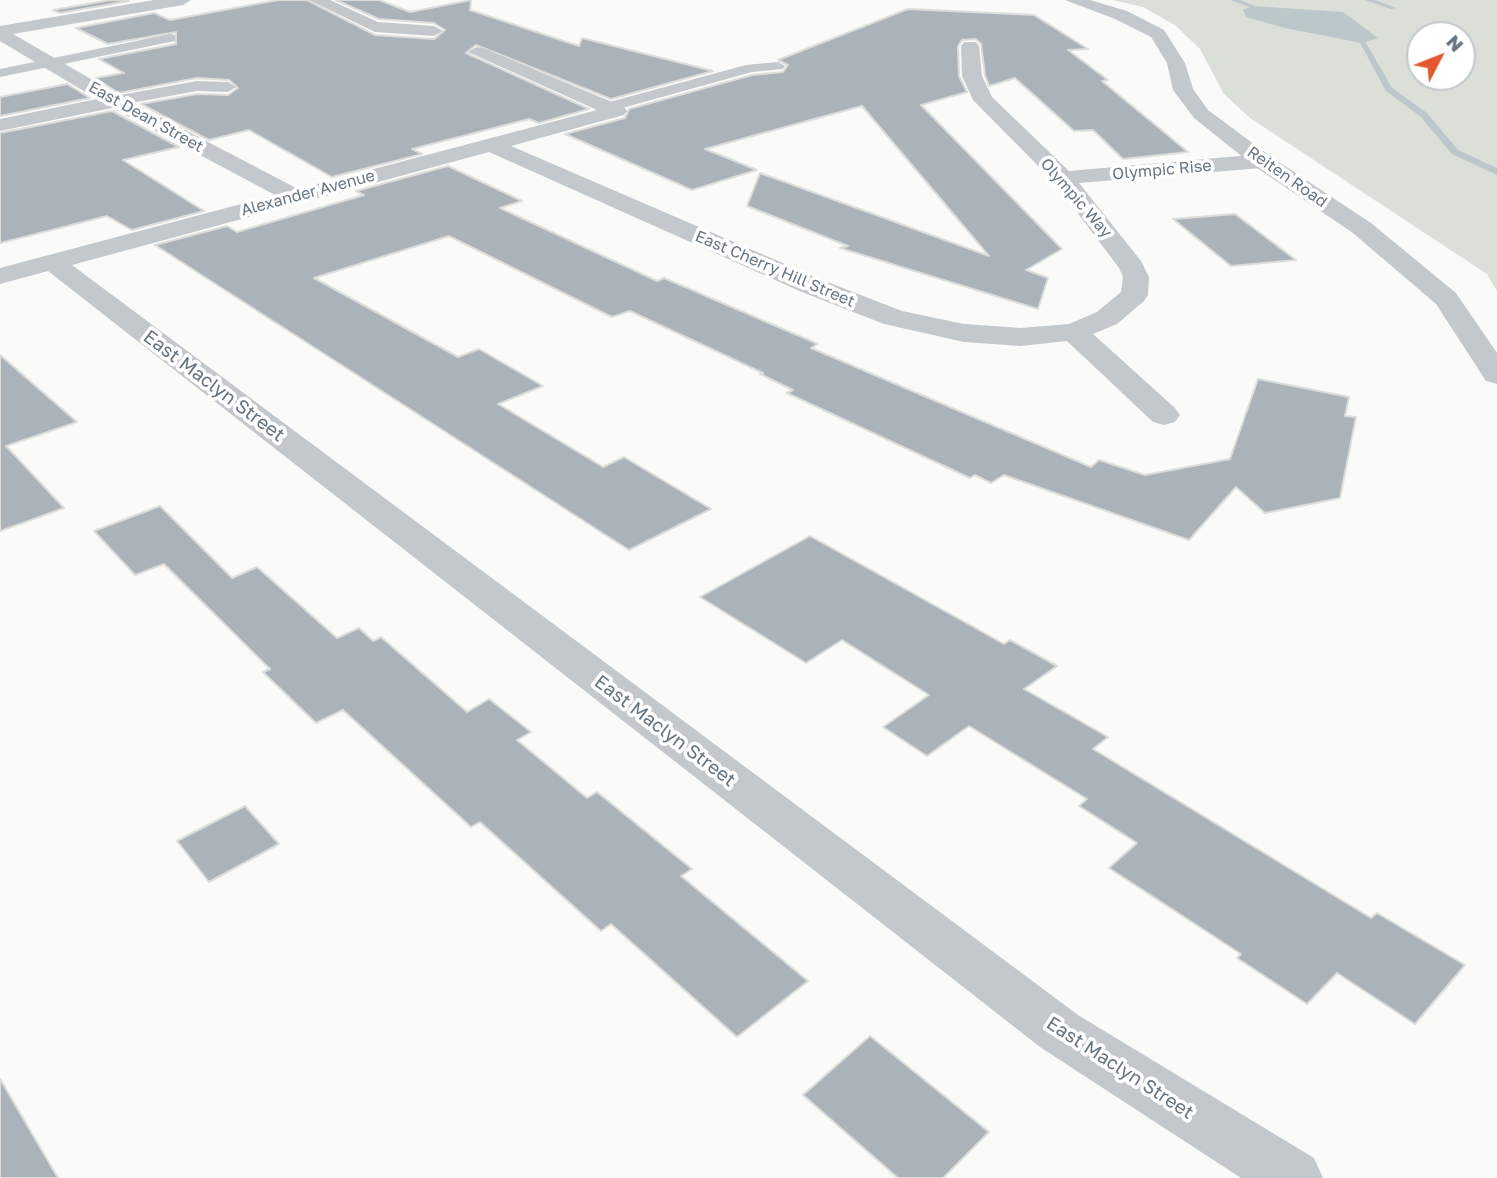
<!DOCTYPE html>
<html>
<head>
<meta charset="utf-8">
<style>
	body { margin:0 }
	#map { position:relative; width:1497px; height:1178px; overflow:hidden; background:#fafaf8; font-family:"Golos Text",sans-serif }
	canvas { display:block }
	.north { position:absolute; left:1406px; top:21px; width:70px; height:70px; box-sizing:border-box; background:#fff; border:2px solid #c1c8cd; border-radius:50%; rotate:48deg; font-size:19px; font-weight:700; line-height:28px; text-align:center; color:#657683 }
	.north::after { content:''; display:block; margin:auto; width:24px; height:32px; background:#e4572e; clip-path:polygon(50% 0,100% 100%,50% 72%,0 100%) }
</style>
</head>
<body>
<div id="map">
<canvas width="1497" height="1178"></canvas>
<div class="north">N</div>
</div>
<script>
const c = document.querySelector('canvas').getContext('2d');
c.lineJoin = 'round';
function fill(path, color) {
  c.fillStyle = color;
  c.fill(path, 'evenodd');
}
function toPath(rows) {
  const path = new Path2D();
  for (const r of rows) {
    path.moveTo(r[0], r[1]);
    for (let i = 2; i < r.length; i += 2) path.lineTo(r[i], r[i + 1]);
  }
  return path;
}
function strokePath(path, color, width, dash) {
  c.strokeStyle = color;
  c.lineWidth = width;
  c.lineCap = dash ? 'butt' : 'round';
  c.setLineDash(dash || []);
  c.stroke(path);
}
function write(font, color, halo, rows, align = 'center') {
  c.font = font + ' "Golos Text",sans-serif';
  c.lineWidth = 7;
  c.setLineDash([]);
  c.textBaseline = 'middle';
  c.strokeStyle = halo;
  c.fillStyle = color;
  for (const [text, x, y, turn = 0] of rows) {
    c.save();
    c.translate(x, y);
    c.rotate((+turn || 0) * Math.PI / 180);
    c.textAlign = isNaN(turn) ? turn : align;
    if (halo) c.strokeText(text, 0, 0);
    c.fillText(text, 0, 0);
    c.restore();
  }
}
fill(toPath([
	[1113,0,1497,0,1497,291,1487,274,1250,118,1224,94,1200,49,1175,25,1143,7],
	[1420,35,1462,35,1462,77,1420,77]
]), '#dadfd7');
fill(toPath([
	[1252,6,1343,12,1378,38,1362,43,1285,28,1246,17,1243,10]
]), '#bbc7cb');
fill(toPath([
	[1230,0,1240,0,1255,6,1252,8,1230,0],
	[1365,0,1375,0,1396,8,1391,9,1365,0],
	[1359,41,1365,41,1392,88,1427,113,1458,150,1497,168,1497,175,1452,154,1421,117,1386,91,1359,41]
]), '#bbc7cb');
const building = toPath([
	[111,0,129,1,60,13,53,10,111,0],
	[278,0,307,0,375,35,434,39,445,30,434,23,379,19,336,0,379,0,410,12,471,0,470,10,579,46,582,38,713,71,611,99,476,45,466,53,589,109,539,123,529,119,412,149,422,154,332,177,249,130,209,140,141,104,197,94,228,95,238,88,229,80,197,78,119,93,95,78,124,73,99,59,176,44,176,32,108,44,76,28,154,13,170,20,278,0],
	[908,9,1034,15,1088,49,1068,50,1108,80,1102,81,1188,152,1123,159,1093,130,1074,131,1015,78,989,86,985,75,981,44,976,39,962,40,958,46,959,76,967,92,921,105,1062,249,1026,270,1048,278,1038,309,840,248,848,246,747,206,760,173,989,256,862,106,705,149,757,170,692,190,565,134,625,118,629,109,752,75,783,72,788,65,778,60,908,9],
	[67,84,90,98,0,116,0,97,67,84],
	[112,111,179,147,123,160,204,211,132,230,107,216,0,243,0,133,112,111],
	[448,166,522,201,500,208,657,281,664,278,818,344,811,348,1091,467,1099,460,1145,475,1230,459,1258,379,1349,397,1345,416,1356,417,1340,498,1265,513,1236,487,1189,540,1004,475,991,483,975,475,970,478,787,393,793,390,760,374,763,373,630,311,612,317,449,236,314,278,458,357,479,349,543,386,498,404,603,467,624,457,711,509,629,550,155,245,227,226,237,232,364,195,356,191,448,166],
	[1235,214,1296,260,1231,266,1173,219,1235,214],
	[0,355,77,422,6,446,64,508,0,531,0,355],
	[160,506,232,578,257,567,337,638,359,628,373,641,381,637,467,712,489,699,531,732,517,740,587,798,597,792,692,869,681,876,808,981,737,1037,611,924,601,931,480,822,471,827,343,710,316,723,263,672,270,669,164,564,135,575,94,531,160,506],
	[810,536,1004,644,1010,640,1057,666,1024,689,1108,737,1093,749,1371,918,1377,913,1465,965,1415,1024,1337,973,1307,1004,1237,958,1241,954,1109,868,1137,843,1079,806,1087,799,969,726,927,756,883,727,929,695,842,640,806,663,700,597,810,536],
	[245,806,279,844,209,882,177,841,245,806],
	[870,1036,989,1132,943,1178,898,1178,803,1095,870,1036],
	[0,1079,58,1178,0,1178,0,1079]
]);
fill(building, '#aab3b9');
strokePath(building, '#dcdcda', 2);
fill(toPath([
	[170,34,175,35,175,41,0,77,0,69,170,34],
	[778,62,785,66,783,69,752,72,608,112,600,107,602,104,746,65,778,62],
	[197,81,228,82,236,87,228,92,197,91,115,106,107,101,115,96,197,81]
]), '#c3c8cc');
fill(toPath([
	[154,0,191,0,183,5,13,34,122,97,298,189,597,110,468,52,477,47,483,48,624,107,627,111,624,115,511,146,822,280,902,311,964,324,1021,328,1069,324,1097,312,1121,292,1123,277,1119,268,1055,183,973,100,962,76,961,46,964,42,976,42,979,46,982,76,992,97,1069,171,1262,154,1270,156,1273,161,1262,168,1079,183,1141,261,1149,277,1148,295,1144,301,1117,324,1093,334,1175,408,1180,415,1175,422,1164,425,1153,422,1067,341,1021,346,964,342,884,324,802,292,489,152,72,265,1078,1015,1314,1158,1323,1178,1241,1178,1040,1047,48,271,0,284,0,268,275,195,112,108,0,131,0,119,97,99,0,41,0,26,154,0],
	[309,0,330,0,378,22,434,26,443,31,434,36,375,32,309,0]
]), '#c3c8cc');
fill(toPath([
	[1065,0,1090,0,1127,11,1164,30,1185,63,1193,89,1208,110,1270,156,1371,223,1456,293,1497,353,1497,384,1486,381,1436,304,1353,233,1254,166,1194,118,1173,90,1167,63,1151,37,1115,19,1065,0]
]), '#c3c8cc');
write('16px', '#657683', '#fff', [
	["East Dean Street",146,117,29],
	["Olympic Rise",1162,170,-5],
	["Reiten Road",1287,177,35],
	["Alexander Avenue",308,193,-15],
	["Olympic Way",1076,198,49],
	["East Cherry Hill Street",775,269,23]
]);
write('19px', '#657683', '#fff', [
	["East Maclyn Street",214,386,37],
	["East Maclyn Street",665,731,37],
	["East Maclyn Street",1120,1068,33]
]);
</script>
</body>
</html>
